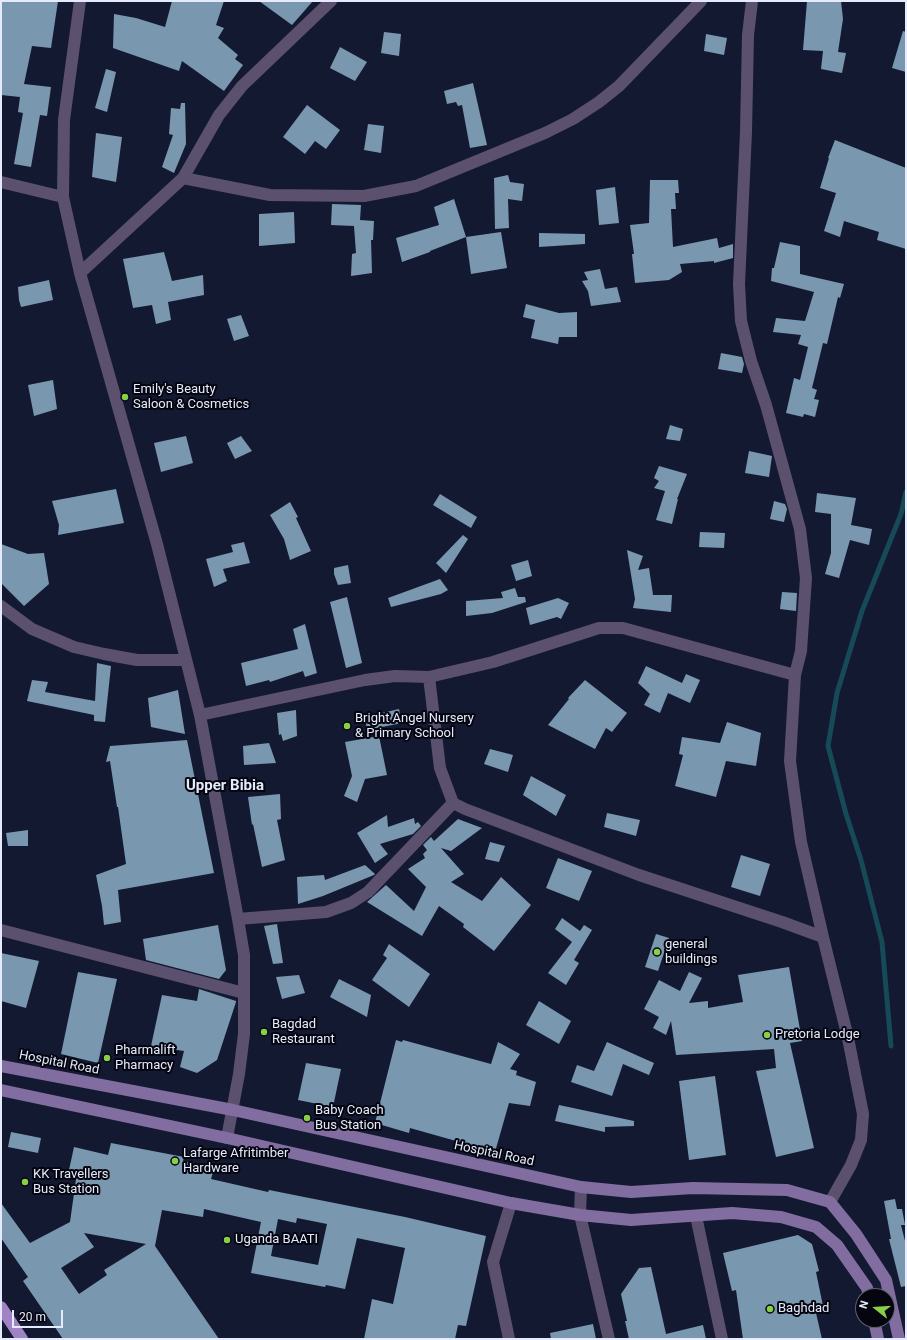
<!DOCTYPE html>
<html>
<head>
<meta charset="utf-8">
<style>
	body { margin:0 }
	#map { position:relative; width:907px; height:1340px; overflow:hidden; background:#141932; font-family:Roboto,sans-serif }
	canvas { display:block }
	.frame { position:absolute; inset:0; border:2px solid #e5eafc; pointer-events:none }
	.north { position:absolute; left:855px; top:1288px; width:40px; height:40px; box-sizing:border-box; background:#04050f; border:1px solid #5e616e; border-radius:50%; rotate:287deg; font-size:11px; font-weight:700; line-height:16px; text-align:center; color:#e5eafc }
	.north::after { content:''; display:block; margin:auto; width:14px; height:18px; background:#88cf49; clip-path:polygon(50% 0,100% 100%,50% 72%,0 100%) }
	.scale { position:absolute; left:12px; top:1310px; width:51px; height:18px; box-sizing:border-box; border:2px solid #e5eafc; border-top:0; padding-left:5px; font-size:12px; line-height:14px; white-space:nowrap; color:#e5eafc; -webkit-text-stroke:3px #04050f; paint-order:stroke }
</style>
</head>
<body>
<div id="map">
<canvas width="907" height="1340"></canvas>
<div class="frame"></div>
<div class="north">N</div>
<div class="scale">20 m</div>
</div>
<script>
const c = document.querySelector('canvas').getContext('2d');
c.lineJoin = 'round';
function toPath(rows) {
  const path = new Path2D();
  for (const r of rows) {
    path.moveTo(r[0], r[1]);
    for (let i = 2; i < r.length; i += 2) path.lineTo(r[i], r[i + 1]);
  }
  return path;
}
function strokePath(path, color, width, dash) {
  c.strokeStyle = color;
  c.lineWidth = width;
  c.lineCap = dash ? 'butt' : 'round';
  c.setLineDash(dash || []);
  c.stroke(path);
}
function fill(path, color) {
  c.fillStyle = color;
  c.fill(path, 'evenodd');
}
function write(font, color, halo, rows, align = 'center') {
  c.font = font + ' Roboto,sans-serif';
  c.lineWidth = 4;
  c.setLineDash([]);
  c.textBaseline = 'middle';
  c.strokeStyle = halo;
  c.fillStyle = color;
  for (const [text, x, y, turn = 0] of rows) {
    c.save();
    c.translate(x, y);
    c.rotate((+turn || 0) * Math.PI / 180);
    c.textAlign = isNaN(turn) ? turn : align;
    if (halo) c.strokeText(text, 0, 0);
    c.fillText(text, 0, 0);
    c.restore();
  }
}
strokePath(toPath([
	[891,1046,882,942,861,860,846,814,828,746,837,693,862,611,901,514,906,492]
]), '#164a57', 5);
fill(toPath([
	[1,1,58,1,51,48,32,46,24,84,51,87,47,116,40,115,31,167,14,164,23,113,18,112,20,97,1,95],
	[172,1,224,1,216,25,224,28,218,38,238,55,235,59,243,65,224,91,182,61,179,71,113,48,114,14,136,18,165,27],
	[259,1,313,1,292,25],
	[807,1,841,1,843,19,838,52,846,53,842,73,821,69,823,51,803,50],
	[903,31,906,32,906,72,892,68],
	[384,32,401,34,399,56,381,53],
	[706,34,727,38,724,55,704,51],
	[340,47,367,62,355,81,330,68],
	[106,69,116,72,107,112,95,108],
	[473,83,487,145,470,148,462,105,458,106,456,102,447,104,444,91],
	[181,103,185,103,186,144,174,173,162,167,173,135,169,134,171,108,180,109],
	[307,105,340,130,326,149,315,141,305,154,283,137],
	[368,124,384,126,381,153,364,150],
	[96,133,122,137,116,182,92,177],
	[835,140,906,168,906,249,877,240,879,232,844,221,840,237,824,231,836,193,820,188,829,158,828,158],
	[508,175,510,182,524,184,522,201,508,199,509,228,495,229,494,178],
	[650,180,678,180,679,193,675,193,676,209,671,209,673,247,717,238,719,248,733,244,733,258,714,263,714,261,680,264,682,272,669,280,635,283,632,254,634,254,630,225,649,223],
	[615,187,619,223,599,225,596,190],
	[454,199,466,237,430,251,430,252,402,262,396,238,439,225,434,207],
	[332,204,361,205,360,220,374,221,373,240,371,240,372,273,351,276,352,254,356,253,354,226,331,225],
	[294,212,295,243,259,246,259,214],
	[501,232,507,268,471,274,466,237],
	[539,233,585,234,585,244,539,247],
	[780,242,800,246,800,274,844,284,840,298,838,297,827,344,823,343,812,388,817,390,814,399,819,400,815,417,804,414,803,417,786,413,794,378,800,380,808,347,798,344,801,335,773,332,776,318,805,321,814,292,771,281,772,268,774,268],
	[164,252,172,281,203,275,204,295,168,302,171,320,156,324,152,305,133,308,123,259],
	[600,269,605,289,617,287,621,302,591,306,588,291,582,281,588,280,584,272],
	[49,280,53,300,21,307,19,300,18,287],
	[526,304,559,313,577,312,577,337,559,337,558,344,531,338,535,320,523,317],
	[241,315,249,336,234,341,227,319],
	[721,353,742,357,744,364,742,373,718,369],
	[53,380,57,409,34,416,28,385],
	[670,425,683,429,680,441,666,439],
	[186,436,193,463,161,472,154,443],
	[241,436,252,451,235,459,227,443],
	[749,451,772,456,769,477,745,473],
	[659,466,687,474,677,499,678,499,672,524,656,520,665,491,654,488,659,481,654,478],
	[116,489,124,523,58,535,59,525,52,501],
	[817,493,856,498,851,525,872,529,869,545,850,540,839,578,825,574,831,553,831,514,815,512],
	[440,494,477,517,471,528,433,505],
	[774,501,785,504,787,509,784,522,770,519],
	[290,502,298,517,296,518,311,551,290,560,284,539,270,515],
	[700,532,725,533,724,548,699,547],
	[463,535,468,539,446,573,436,563],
	[244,542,250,563,223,569,227,581,214,587,206,559,233,552,231,545],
	[1,544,28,554,44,553,49,584,24,606,1,583],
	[627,550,643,556,638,570,649,568,653,595,672,595,671,612,633,608,635,599],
	[528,560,532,576,516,581,511,565],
	[348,565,351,583,338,585,334,574,334,568],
	[440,579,448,590,441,594,391,607,388,598],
	[515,588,518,597,525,597,526,602,492,613,466,616,466,601,503,598,501,592],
	[782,592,797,593,796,611,780,609],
	[347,597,362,663,346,668,330,602],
	[558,598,569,603,561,619,557,617,530,625,526,608],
	[305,624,317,673,305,677,303,671,270,682,269,680,246,686,241,663,298,649,293,629],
	[97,663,111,666,105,722,94,721,94,715,27,701,32,680,48,682,45,692,95,701],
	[646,666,682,683,686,674,700,680,690,703,668,693,660,713,644,705,650,694,638,683],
	[585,680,627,713,612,732,606,728,595,749,548,725,569,699,568,698],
	[178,690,185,734,151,727,148,698],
	[399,709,402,723,367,730,365,717],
	[296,710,297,736,283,741,281,734,279,735,277,713],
	[727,722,761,733,756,766,726,761,716,797,675,786,683,755,679,754,682,737,720,743],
	[379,736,387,775,365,779,357,802,344,796,352,776,345,742],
	[187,740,214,873,118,890,121,922,104,925,102,906,96,875,126,864,118,807,117,807,110,761,106,762,110,746],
	[269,743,276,763,244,765,243,746],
	[490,749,513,755,508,772,484,764],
	[531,776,566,795,556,816,523,795],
	[280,794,281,819,277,820,285,860,262,867,253,824,252,825,248,797],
	[607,813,640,820,636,836,604,827],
	[387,815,388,827,414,818,415,824,418,822,421,826,413,834,380,844,388,854,375,863,357,833],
	[458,819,482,828,451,851,441,848,464,874,451,882,482,901,501,877,531,905,494,951,463,927,464,924,439,906,422,936,367,902,386,885,414,911,426,887,408,869,425,858,423,854,427,850,423,845,431,837,434,841],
	[28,830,28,846,8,846,6,833],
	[490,842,505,846,499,862,485,859],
	[741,855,770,864,760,896,731,887],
	[558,858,592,871,579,901,546,888],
	[365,865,375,874,374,875,323,896,298,904,297,877,324,875,325,880],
	[562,918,580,931,584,925,592,930,574,960,579,963,566,985,548,973,572,942,555,929],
	[277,924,283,963,273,964,264,926],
	[218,925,226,970,219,979,146,960,143,939],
	[656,934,669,938,658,971,645,967],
	[389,944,430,974,409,1007,372,980,387,958,383,955],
	[1,953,39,961,26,1008,1,1001],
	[789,967,802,1041,790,1043,814,1148,776,1157,756,1071,776,1068,774,1049,676,1055,671,1021,666,1035,653,1028,659,1017,644,1009,659,980,680,991,689,972,702,978,689,1003,708,1001,708,1008,743,1002,738,975],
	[78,972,117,979,98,1063,61,1054],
	[299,975,305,993,282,999,276,977],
	[339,979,371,995,367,1017,330,997],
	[199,989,236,1001,236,1002,217,1060,197,1073,180,1067,184,1051,151,1046,162,995,197,1001],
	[539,1001,571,1021,559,1044,526,1025],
	[396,1040,402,1042,403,1040,491,1064,498,1042,520,1054,510,1069,517,1071,516,1075,536,1082,530,1106,509,1103,495,1152,410,1128,409,1133,375,1123],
	[607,1042,654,1063,649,1075,623,1064,612,1096,571,1082,577,1065,594,1071],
	[306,1063,341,1069,333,1107,298,1100],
	[715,1076,726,1155,689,1160,679,1081],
	[559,1105,634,1121,634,1126,605,1127,605,1132,555,1121],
	[11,1132,41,1138,38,1153,8,1147],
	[111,1143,184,1157,183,1161,214,1169,211,1179,268,1192,269,1190,405,1217,486,1236,466,1326,458,1325,455,1339,364,1339,372,1299,393,1304,405,1248,357,1238,345,1289,326,1285,325,1287,251,1273,261,1222,204,1209,203,1217,162,1210,155,1246,219,1339,63,1339,23,1281,28,1277,1,1238,1,1203,30,1243,70,1222,77,1172,69,1170,74,1147,108,1155],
	[297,1218,327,1224,318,1265,271,1256,278,1219,296,1223],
	[84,1233,146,1244,104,1270,107,1275,79,1294,61,1268,94,1247],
	[895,1199,897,1209,902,1209,905,1225,901,1225,906,1245,906,1286,901,1287,889,1239,891,1239,884,1201],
	[798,1235,812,1244,819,1271,816,1272,824,1311,816,1313,822,1339,743,1339,736,1290,732,1291,723,1253],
	[651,1267,666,1334,703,1325,706,1339,629,1339,625,1321,627,1321,621,1294,639,1268],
	[593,1324,596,1339,551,1339,550,1333]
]), '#7a97b0');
strokePath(toPath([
	[80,1,64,120,63,197,80,273,157,544,200,715,238,919,244,955,244,1034,239,1074,227,1138],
	[752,1,748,35,746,132,739,284,741,321,751,361,766,405,800,529,806,578,801,651,795,675,790,761,801,842,823,937,848,1038,863,1114,861,1140,851,1165,830,1202],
	[183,178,270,195,364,196,416,186,545,133,573,119,599,102,619,86,701,1],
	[1,182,63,197],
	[80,273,183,178,219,115,242,86,331,1],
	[1,606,32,629,74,647,104,654,137,660,186,660],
	[429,677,440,768,453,803,465,809,639,875,782,922,823,937],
	[200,715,365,680,395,676,429,677,493,662,599,628,623,628,795,675],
	[238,919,326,912,351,903,368,892,453,803],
	[1,930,244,993],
	[581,1187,580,1215,609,1339],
	[696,1216,722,1339],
	[509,1339,493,1262,511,1203]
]), '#5c506f', 12);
strokePath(toPath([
	[1,1066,233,1110,581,1187,631,1192,693,1188,787,1190,830,1202,856,1234,886,1280,899,1339],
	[1,1090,227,1138,511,1203,580,1215,631,1220,732,1213,781,1217,816,1227,837,1245,867,1288,869,1296],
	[874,1320,878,1339]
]), '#826da0', 12);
strokePath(toPath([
	[1,1307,22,1339]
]), '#9f83c5', 12);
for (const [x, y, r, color] of [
	[125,397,4,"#88cf49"],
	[347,726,4,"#88cf49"],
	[657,952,4,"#88cf49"],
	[264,1032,4,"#88cf49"],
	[767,1035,4,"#88cf49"],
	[107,1058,4,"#88cf49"],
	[307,1118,4,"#88cf49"],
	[175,1161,4,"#88cf49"],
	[25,1182,4,"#88cf49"],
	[227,1240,4,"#88cf49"],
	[770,1309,4,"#88cf49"]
]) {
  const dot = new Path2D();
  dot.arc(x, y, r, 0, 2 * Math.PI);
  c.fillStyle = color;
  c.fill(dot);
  strokePath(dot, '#04050f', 1.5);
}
write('13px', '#e5eafc', '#04050f', [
	["Emily's Beauty",133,390],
	["Saloon & Cosmetics",133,405],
	["Bright Angel Nursery",355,719],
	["& Primary School",355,734],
	["general",665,945],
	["buildings",665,960],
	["Bagdad",272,1025],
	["Restaurant",272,1040],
	["Pretoria Lodge",775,1035],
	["Pharmalift",115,1051],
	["Pharmacy",115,1066],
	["Baby Coach",315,1111],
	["Bus Station",315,1126],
	["Lafarge Afritimber",183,1154],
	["Hardware",183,1169],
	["KK Travellers",33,1175],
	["Bus Station",33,1190],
	["Uganda BAATI",235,1240],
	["Baghdad",778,1309]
], 'left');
write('13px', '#e5eafc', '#04050f', [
	["Hospital Road",59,1063,11],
	["Hospital Road",494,1154,12]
]);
write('bold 15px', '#e5eafc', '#04050f', [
	["Upper Bibia",225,786]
]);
</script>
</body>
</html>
